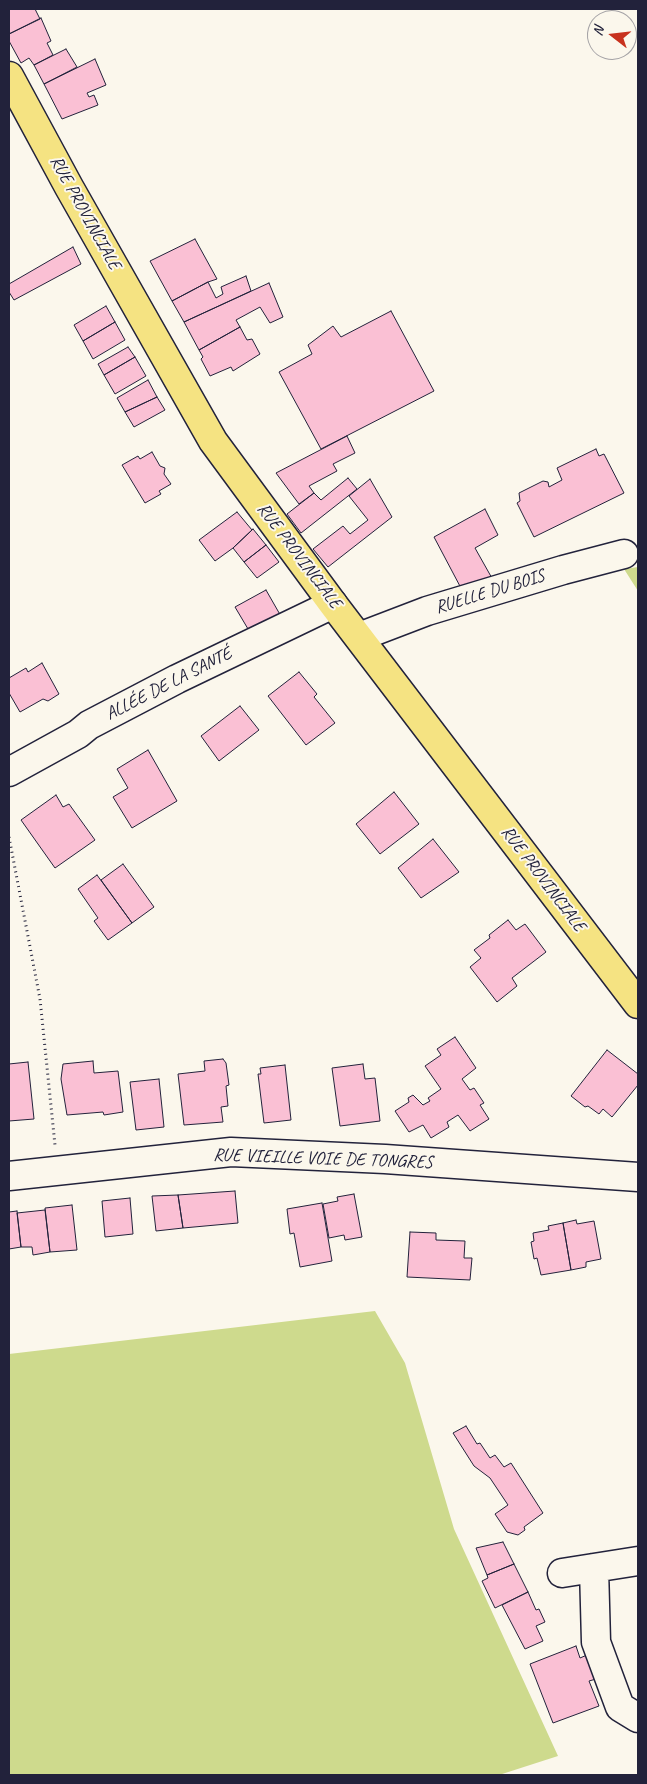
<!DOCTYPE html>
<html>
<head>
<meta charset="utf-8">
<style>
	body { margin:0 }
	#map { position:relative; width:647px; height:1784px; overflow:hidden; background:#fbf7ec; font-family:Caveat,sans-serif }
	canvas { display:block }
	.frame { position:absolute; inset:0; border:10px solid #22223b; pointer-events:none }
	.north { position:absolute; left:587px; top:10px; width:50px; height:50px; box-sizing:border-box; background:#fbf7ec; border:1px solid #a4a2a5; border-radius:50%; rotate:286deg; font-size:14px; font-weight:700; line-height:20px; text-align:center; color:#22223b }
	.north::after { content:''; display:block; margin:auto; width:18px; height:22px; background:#c8321e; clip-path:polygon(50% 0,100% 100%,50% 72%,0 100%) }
</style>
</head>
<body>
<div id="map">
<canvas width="647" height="1784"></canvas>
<div class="frame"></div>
<div class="north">N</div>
</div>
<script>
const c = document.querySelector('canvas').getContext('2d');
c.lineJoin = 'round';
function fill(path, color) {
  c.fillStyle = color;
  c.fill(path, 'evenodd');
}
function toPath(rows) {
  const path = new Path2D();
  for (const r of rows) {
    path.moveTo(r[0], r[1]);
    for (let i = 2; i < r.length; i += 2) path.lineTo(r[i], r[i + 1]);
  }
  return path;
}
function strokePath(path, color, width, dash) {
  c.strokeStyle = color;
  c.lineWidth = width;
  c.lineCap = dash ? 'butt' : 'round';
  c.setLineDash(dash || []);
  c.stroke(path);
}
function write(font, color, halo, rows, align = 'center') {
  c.font = font + ' Caveat,sans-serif';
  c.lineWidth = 4;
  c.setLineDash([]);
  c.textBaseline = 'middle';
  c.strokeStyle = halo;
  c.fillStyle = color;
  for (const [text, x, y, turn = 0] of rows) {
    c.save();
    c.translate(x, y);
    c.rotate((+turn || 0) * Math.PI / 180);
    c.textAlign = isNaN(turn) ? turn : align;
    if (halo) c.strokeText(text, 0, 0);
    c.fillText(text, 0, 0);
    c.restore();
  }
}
fill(toPath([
	[638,567,638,591,624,569],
	[375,1311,405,1363,454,1529,558,1756,499,1775,9,1775,9,1354]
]), '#ceda8d');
const building = toPath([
	[9,9,35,9,40,19,9,34,9,9],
	[41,18,51,41,47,43,53,55,34,65,29,58,21,63,9,41,9,34,41,18],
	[66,49,77,67,44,84,34,65,66,49],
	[95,59,106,85,87,93,89,97,94,95,98,105,62,119,44,84,95,59],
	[195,239,217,279,208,282,172,301,150,261,195,239],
	[73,247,81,264,14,300,9,292,9,284,73,247],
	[246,276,251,291,184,322,172,301,208,282,216,298,223,294,221,287,246,276],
	[269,283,283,317,270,323,260,307,236,320,240,327,199,350,184,322,269,283],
	[106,306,115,322,83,341,74,325,106,306],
	[391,311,434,391,321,449,279,372,312,354,308,345,333,326,341,337,391,311],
	[115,322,125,340,93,359,83,341,115,322],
	[240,327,247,340,252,339,260,354,233,371,231,367,210,376,201,359,203,357,199,350,240,327],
	[128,347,135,357,104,375,98,364,128,347],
	[135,357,146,376,115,394,104,375,135,357],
	[148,380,157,397,125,412,117,398,148,380],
	[157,397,165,410,134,427,125,412,157,397],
	[347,436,355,453,333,464,337,471,309,486,314,493,299,504,276,473,347,436],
	[596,449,599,456,604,454,624,493,534,537,517,503,520,501,519,493,543,481,548,482,549,487,562,480,557,468,596,449],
	[152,452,160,466,165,468,164,474,171,484,159,491,161,494,145,503,122,465,138,456,140,459,152,452],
	[348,478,357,489,301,533,287,514,314,493,321,500,348,478],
	[370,479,392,517,328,567,313,549,343,526,350,534,368,520,349,496,370,479],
	[485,509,498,535,475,548,493,580,462,590,434,537,485,509],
	[237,512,252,530,233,548,215,561,199,540,237,512],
	[253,529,266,545,244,562,233,548,253,529],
	[266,545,279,562,257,578,244,562,266,545],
	[266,590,282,618,251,634,235,607,266,590],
	[42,663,59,694,48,701,43,699,20,712,9,693,9,678,26,668,28,672,42,663],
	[299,672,317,694,314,697,335,723,306,745,268,696,299,672],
	[240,706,259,730,219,761,201,736,240,706],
	[148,750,177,801,132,828,113,797,128,788,117,769,148,750],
	[394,792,419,824,380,854,356,824,394,792],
	[56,795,63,807,69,804,95,840,55,868,21,820,56,795],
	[433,839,459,872,421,898,398,868,433,839],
	[123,864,154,907,132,923,101,880,123,864],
	[97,875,132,923,108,940,94,921,98,918,78,889,97,875],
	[508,920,516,930,525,924,546,952,512,978,517,986,497,1002,470,967,481,958,474,950,490,938,489,935,508,920],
	[455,1037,476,1068,462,1079,470,1090,474,1088,484,1103,480,1105,489,1119,470,1131,458,1115,447,1122,449,1127,431,1138,423,1125,409,1132,395,1111,409,1102,408,1098,413,1095,423,1105,430,1101,428,1098,441,1089,425,1066,441,1055,437,1049,455,1037],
	[607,1050,638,1074,638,1085,612,1117,603,1109,599,1114,588,1106,585,1107,571,1096,607,1050],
	[223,1059,226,1063,229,1085,226,1086,228,1106,221,1107,223,1122,184,1125,178,1074,205,1071,204,1061,223,1059],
	[93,1061,94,1073,118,1071,123,1112,104,1115,103,1112,67,1115,61,1079,63,1064,93,1061],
	[28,1062,34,1119,9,1121,9,1064,28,1062],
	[363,1064,365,1079,375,1078,380,1121,340,1126,332,1068,363,1064],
	[285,1065,291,1120,264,1123,258,1074,261,1074,260,1068,285,1065],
	[159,1079,164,1127,136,1130,130,1082,159,1079],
	[235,1191,238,1223,183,1228,178,1195,235,1191],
	[354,1194,362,1237,345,1240,344,1235,329,1238,323,1204,338,1201,337,1197,354,1194],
	[178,1195,183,1228,156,1231,152,1196,178,1195],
	[130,1198,133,1234,105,1237,102,1201,130,1198],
	[322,1203,332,1261,300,1267,294,1233,290,1234,287,1209,322,1203],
	[72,1205,77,1250,50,1252,45,1208,72,1205],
	[45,1210,50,1252,33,1255,32,1247,21,1247,17,1213,45,1210],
	[17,1211,21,1247,9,1249,9,1212,17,1211],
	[576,1220,577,1224,594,1221,601,1259,586,1262,586,1267,571,1270,563,1223,576,1220],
	[563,1223,571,1270,541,1275,537,1258,534,1259,531,1242,534,1241,533,1233,549,1230,548,1226,563,1223],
	[410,1232,436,1233,436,1240,465,1241,464,1258,472,1258,470,1280,407,1277,410,1232],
	[466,1426,477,1444,480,1443,490,1458,495,1455,504,1467,511,1463,543,1513,524,1527,525,1530,518,1535,507,1532,495,1514,508,1505,490,1478,474,1466,453,1433,466,1426],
	[503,1542,514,1564,487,1575,476,1548,503,1542],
	[514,1564,528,1592,495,1608,482,1581,488,1578,487,1575,514,1564],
	[528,1592,536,1610,539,1609,545,1622,536,1626,543,1641,525,1649,502,1605,528,1592],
	[576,1646,580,1658,587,1655,596,1679,589,1681,599,1706,553,1723,530,1664,576,1646]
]);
fill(building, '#fac0d4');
strokePath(building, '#22223b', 1);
const minor = toPath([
	[359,637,427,611,563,570,624,554],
	[9,772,78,734,89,725,177,679,333,604],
	[9,1176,231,1152,385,1159,638,1177],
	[594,1568,596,1642,620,1707,638,1718],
	[562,1573,638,1561]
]);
const major = toPath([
	[9,76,69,187,213,441,333,604,638,1004]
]);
strokePath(minor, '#22223b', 31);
strokePath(major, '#22223b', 31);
strokePath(toPath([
	[9,837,40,999,55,1145]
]), '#22223b', 3, [1, 4]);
strokePath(minor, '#fbf7ec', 28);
strokePath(major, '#f5e382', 28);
write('18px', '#22223b', '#fbf7ec', [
	["RUE PROVINCIALE",85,213,61],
	["RUE PROVINCIALE",299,556,53],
	["RUELLE DU BOIS",490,592,-17],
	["ALLÉE DE LA SANTÉ",169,684,-27],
	["RUE PROVINCIALE",543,879,53],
	["RUE VIEILLE VOIE DE TONGRES",323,1159,2]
]);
</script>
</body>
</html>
